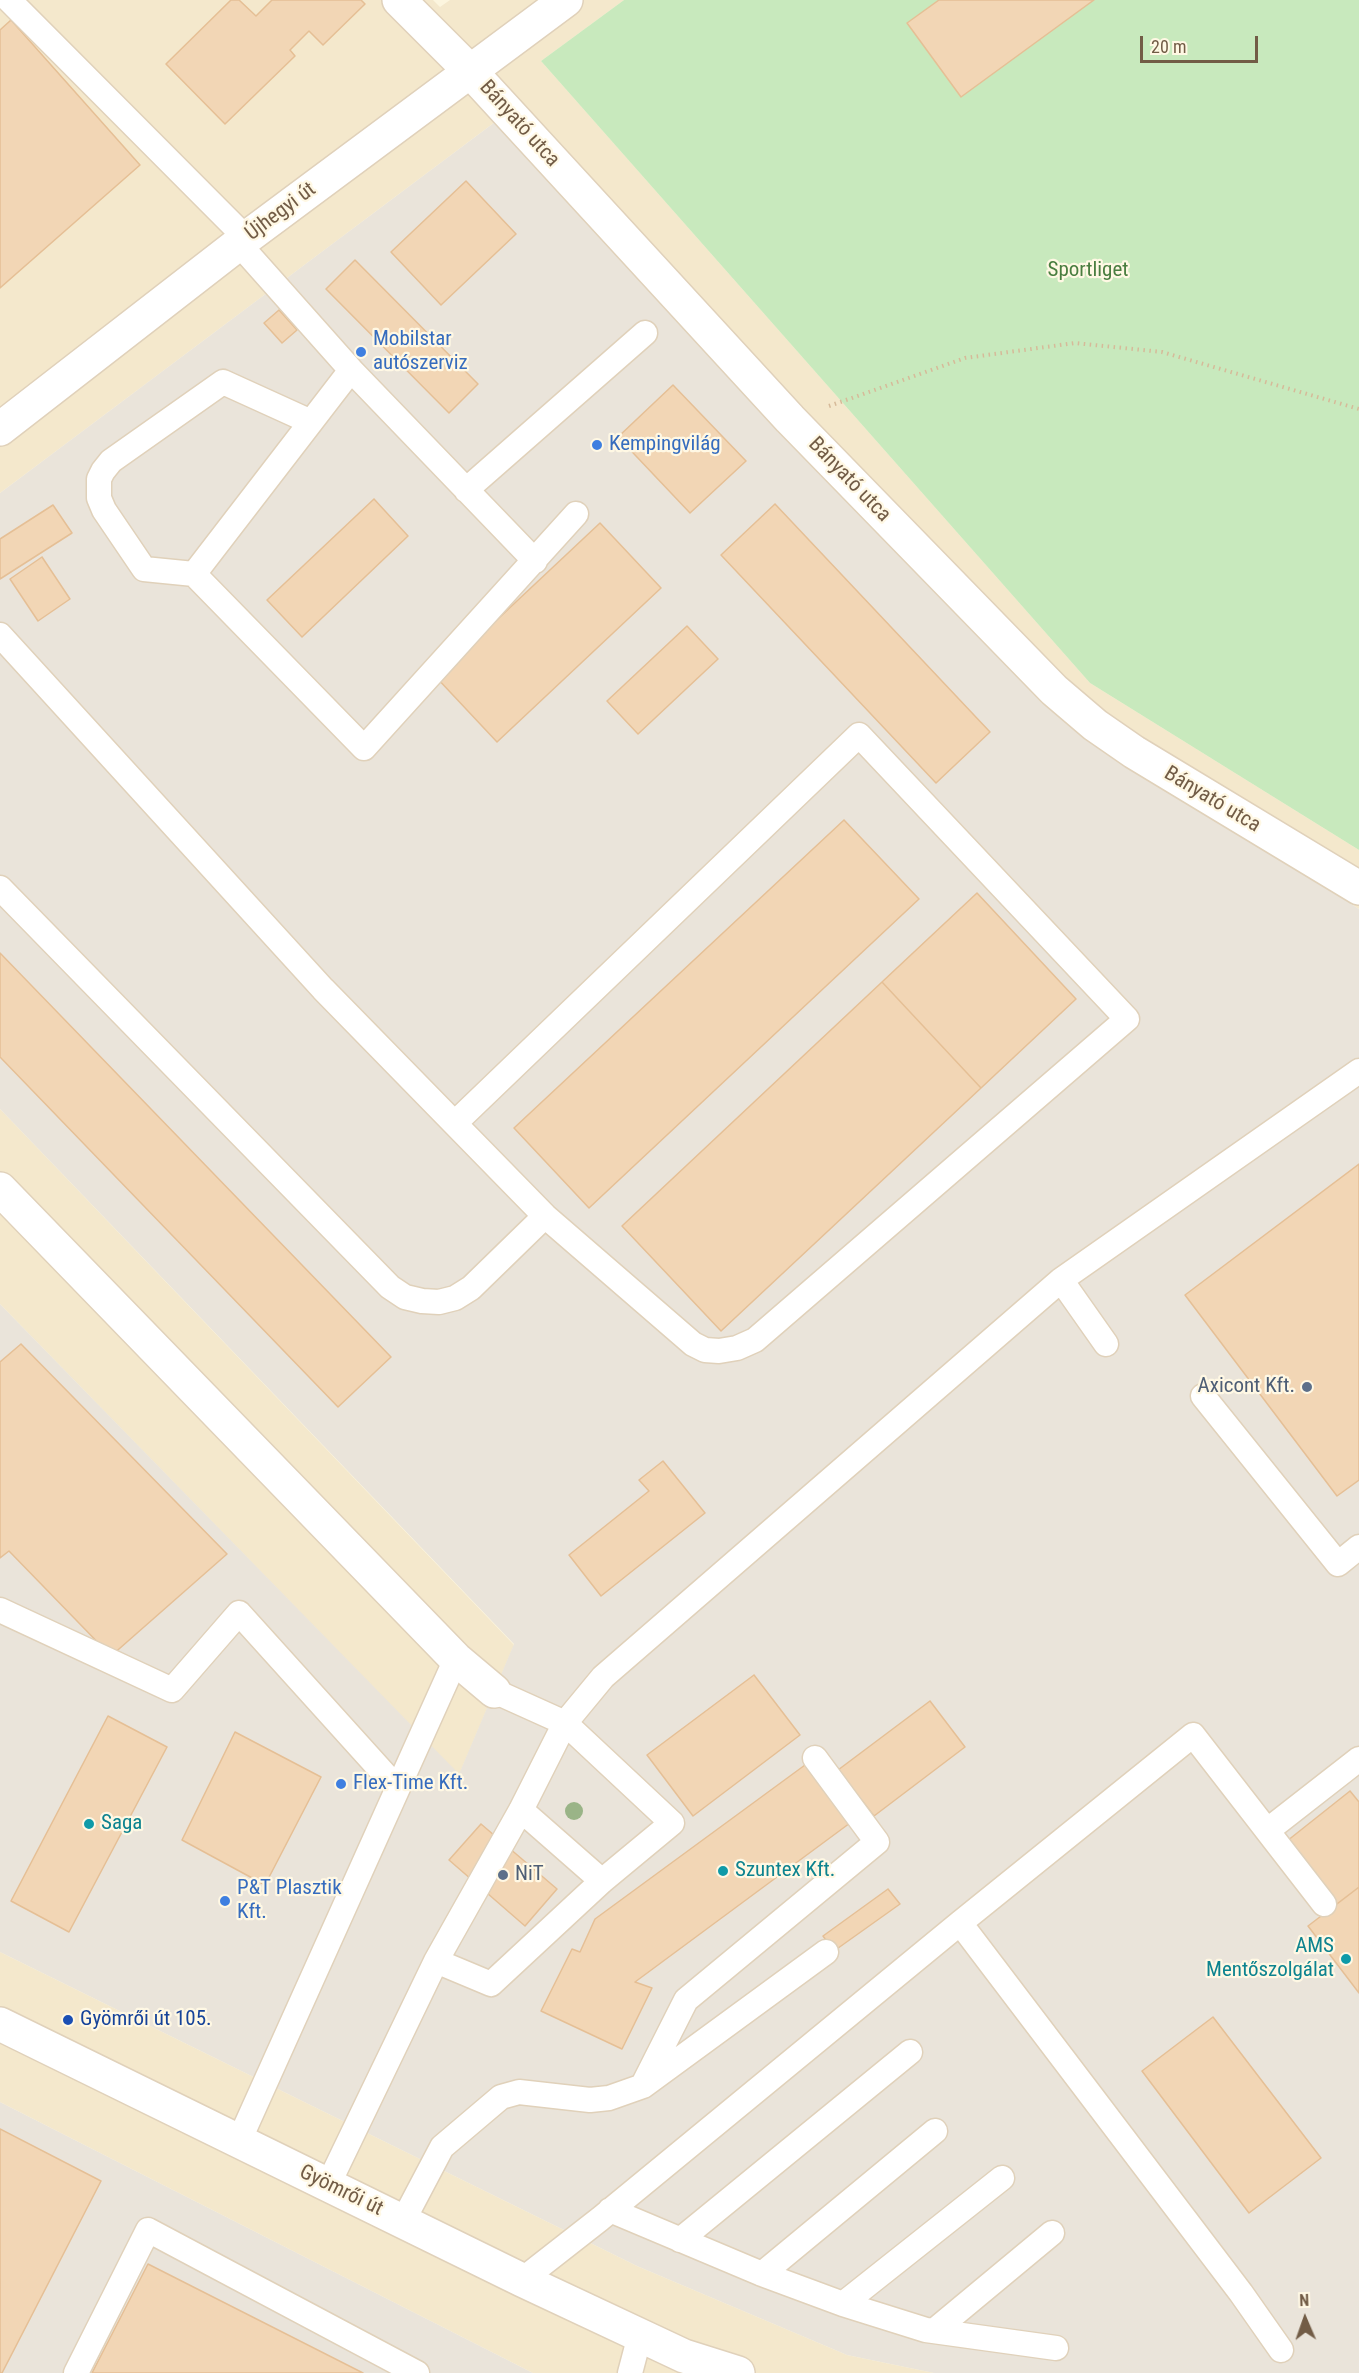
<!DOCTYPE html>
<html>
<head>
<meta charset="utf-8">
<style>
	body { margin:0 }
	#map { position:relative; width:1359px; height:2373px; overflow:hidden; background:#fcf5de; font-family:"Roboto Condensed",sans-serif }
	canvas { display:block }
	.north { position:absolute; left:1275px; top:2289px; width:60px; height:60px; -webkit-text-stroke:4px #fff8e4; paint-order:stroke; rotate:358deg; font-size:16px; font-weight:700; line-height:24px; text-align:center; color:#725c46 }
	.north::after { content:''; display:block; margin:auto; width:21px; height:27px; background:#725c46; clip-path:polygon(50% 0,100% 100%,50% 72%,0 100%) }
	.scale { position:absolute; left:1140px; top:36px; width:118px; height:27px; box-sizing:border-box; border:3px solid #725c46; border-top:0; padding-left:8px; font-size:18px; line-height:21px; white-space:nowrap; color:#725c46; -webkit-text-stroke:4px #fff8e4; paint-order:stroke }
</style>
</head>
<body>
<div id="map">
<canvas width="1359" height="2373"></canvas>
<div class="north">N</div>
<div class="scale">20 m</div>
</div>
<script>
const c = document.querySelector('canvas').getContext('2d');
c.lineJoin = 'round';
function fill(path, color) {
  c.fillStyle = color;
  c.fill(path, 'evenodd');
}
function toPath(rows) {
  const path = new Path2D();
  for (const r of rows) {
    path.moveTo(r[0], r[1]);
    for (let i = 2; i < r.length; i += 2) path.lineTo(r[i], r[i + 1]);
  }
  return path;
}
function strokePath(path, color, width, dash) {
  c.strokeStyle = color;
  c.lineWidth = width;
  c.lineCap = dash ? 'butt' : 'round';
  c.setLineDash(dash || []);
  c.stroke(path);
}
function write(font, color, halo, rows, align = 'center') {
  c.font = font + ' "Roboto Condensed",sans-serif';
  c.lineWidth = 4.5;
  c.setLineDash([]);
  c.textBaseline = 'middle';
  c.strokeStyle = halo;
  c.fillStyle = color;
  for (const [text, x, y, turn = 0] of rows) {
    c.save();
    c.translate(x, y);
    c.rotate((+turn || 0) * Math.PI / 180);
    c.textAlign = isNaN(turn) ? turn : align;
    if (halo) c.strokeText(text, 0, 0);
    c.fillText(text, 0, 0);
    c.restore();
  }
}
fill(toPath([
	[0,0,433,0,440,7,450,0,624,0,541,61,1090,683,1359,850,1359,909,1043,704,495,122,0,493],
	[0,1109,514,1645,459,1775,0,1304],
	[0,1952,637,2266,847,2355,934,2373,533,2373,0,2102]
]), '#f4e8cc');
fill(toPath([
	[495,122,1043,704,1359,909,1359,2373,934,2373,847,2355,637,2266,0,1952,0,1304,459,1774,514,1644,0,1109,0,493],
	[0,2102,533,2373,0,2373]
]), '#eae4da');
fill(toPath([
	[624,0,1359,0,1359,850,1090,683,541,61]
]), '#c8e9bd');
const building = toPath([
	[231,0,239,0,256,16,272,0,361,0,365,4,323,45,309,31,290,50,295,56,225,124,166,64,231,0],
	[939,0,1094,0,961,97,907,23,939,0],
	[11,20,140,165,0,288,0,30,11,20],
	[466,181,516,234,441,305,391,252,466,181],
	[355,260,478,384,449,413,326,289,355,260],
	[279,310,297,330,282,343,264,323,279,310],
	[673,385,746,461,690,513,618,437,673,385],
	[374,499,408,536,302,637,267,600,374,499],
	[775,504,990,732,936,783,721,555,775,504],
	[53,505,72,533,0,579,0,539,53,505],
	[600,523,661,588,497,742,436,677,600,523],
	[42,557,70,599,38,621,10,579,42,557],
	[687,626,718,659,638,734,607,701,687,626],
	[844,820,919,899,589,1208,514,1128,844,820],
	[977,893,1076,999,981,1088,882,982,977,893],
	[0,953,391,1357,338,1407,0,1057,0,953],
	[882,982,981,1088,721,1331,622,1226,882,982],
	[1359,1164,1359,1480,1337,1496,1185,1295,1359,1164],
	[21,1344,227,1554,111,1656,9,1551,0,1558,0,1362,21,1344],
	[663,1461,705,1513,601,1596,569,1555,649,1491,639,1480,663,1461],
	[754,1675,800,1735,693,1816,647,1755,754,1675],
	[930,1701,965,1747,874,1816,838,1770,930,1701],
	[108,1716,167,1747,69,1932,11,1901,108,1716],
	[235,1732,321,1777,265,1885,182,1840,235,1732],
	[805,1765,850,1823,635,1982,652,1988,622,2049,541,2011,572,1949,580,1952,595,1919,805,1765],
	[1350,1791,1359,1802,1359,1887,1337,1904,1287,1841,1350,1791],
	[481,1824,557,1889,525,1926,449,1860,481,1824],
	[1359,1887,1359,1993,1308,1926,1359,1887],
	[888,1889,900,1904,834,1951,823,1936,888,1889],
	[1213,2017,1321,2158,1249,2213,1142,2071,1213,2017],
	[0,2129,101,2181,2,2373,0,2373,0,2129],
	[148,2264,363,2373,92,2373,148,2264]
]);
fill(building, '#f2d6b5');
strokePath(building, '#e5bf95', 1.5);
const service = toPath([
	[9,0,246,238],
	[239,244,351,370,535,561],
	[351,370,194,574,364,748,576,514],
	[466,490,645,333],
	[194,574,144,569,104,510,99,498,99,479,103,471,111,461,223,382,311,422],
	[0,635,323,989,545,1216,693,1344,705,1350,719,1351,737,1348,755,1340,1127,1019,859,735,455,1123],
	[0,888,390,1287,405,1297,422,1301,439,1302,455,1298,471,1288,545,1216],
	[1061,1280,1106,1344],
	[1203,1396,1338,1564,1359,1547],
	[0,1610,172,1690,239,1613,397,1788],
	[521,1810,602,1881],
	[1268,1830,1359,1759],
	[960,1923,1241,2293,1281,2350],
	[436,1961,491,1984,602,1881,672,1823,565,1723,494,1691],
	[644,2083,686,2000,877,1842,815,1758],
	[239,2141,456,1659],
	[328,2185,436,1961,521,1810,565,1723,603,1677,1061,1280,1359,1071],
	[610,2210,762,2274,843,2304,926,2330,1056,2348],
	[403,2221,442,2147,501,2097,519,2092,590,2100,609,2098,643,2086,826,1952],
	[680,2240,910,2052],
	[762,2274,935,2131],
	[522,2280,600,2219,960,1923,1193,1735,1324,1904],
	[843,2304,1002,2178],
	[934,2331,1052,2233],
	[76,2373,148,2230,417,2373],
	[630,2373,640,2335]
]);
const minor = toPath([
	[399,0,471,72,790,419,1054,690,1095,725,1134,752,1359,888],
	[0,1189,456,1659,494,1691]
]);
const tertiary = toPath([
	[0,429,246,238,566,0],
	[0,2024,522,2280,684,2356,738,2373]
]);
strokePath(service, '#e0d1ba', 27);
strokePath(minor, '#e0d1ba', 36);
strokePath(tertiary, '#e0d1ba', 36);
strokePath(toPath([
	[829,406,965,358,1075,343,1162,352,1359,409]
]), '#d6ba99', 4, [1.5, 4.5]);
strokePath(service, '#fff', 24);
strokePath(minor, '#fff', 33);
strokePath(tertiary, '#fff', 33);
c.fillStyle = '#9ab487';
for (const [x, y] of [
	[574,1811]
]) {
  c.beginPath();
  c.arc(x, y, 9, 0, 2 * Math.PI);
  c.fill();
}
for (const [x, y, r, color] of [
	[361,352,6,"#3f7fe0"],
	[597,445,6,"#3f7fe0"],
	[1307,1387,6,"#5c6f8a"],
	[341,1784,6,"#3f7fe0"],
	[89,1824,6,"#0f9aa8"],
	[723,1871,6,"#0f9aa8"],
	[503,1875,6,"#5c6f8a"],
	[225,1901,6,"#3f7fe0"],
	[1346,1959,6,"#0f9aa8"],
	[68,2020,6,"#1a4fb4"]
]) {
  const dot = new Path2D();
  dot.arc(x, y, r, 0, 2 * Math.PI);
  c.fillStyle = color;
  c.fill(dot);
  strokePath(dot, '#fff8e4', 2);
}
write('21px', '#725c46', '#fff8e4', [
	["Bányató utca",519,124,48],
	["Újhegyi út",281,212,-37],
	["Bányató utca",849,480,46],
	["Bányató utca",1212,800,31],
	["Gyömrői út",341,2191,26]
]);
write('21px', '#4a7e40', '#fff8e4', [
	["Sportliget",1088,271]
]);
write('21px', '#366cbe', '#fff8e4', [
	["Mobilstar",373,340],
	["autószerviz",373,364],
	["Kempingvilág",609,445],
	["Flex-Time Kft.",353,1784],
	["P&T Plasztik",237,1889],
	["Kft.",237,1913]
], 'left');
write('21px', '#4e5e75', '#fff8e4', [
	["Axicont Kft.",1295,1387],
	["NiT",515,1875,"left"]
], 'right');
write('21px', '#0d838f', '#fff8e4', [
	["Saga",101,1824],
	["Szuntex Kft.",735,1871],
	["AMS",1334,1947,"right"],
	["Mentőszolgálat",1334,1971,"right"]
], 'left');
write('21px', '#164399', '#fff8e4', [
	["Gyömrői út 105.",80,2020]
], 'left');
</script>
</body>
</html>
